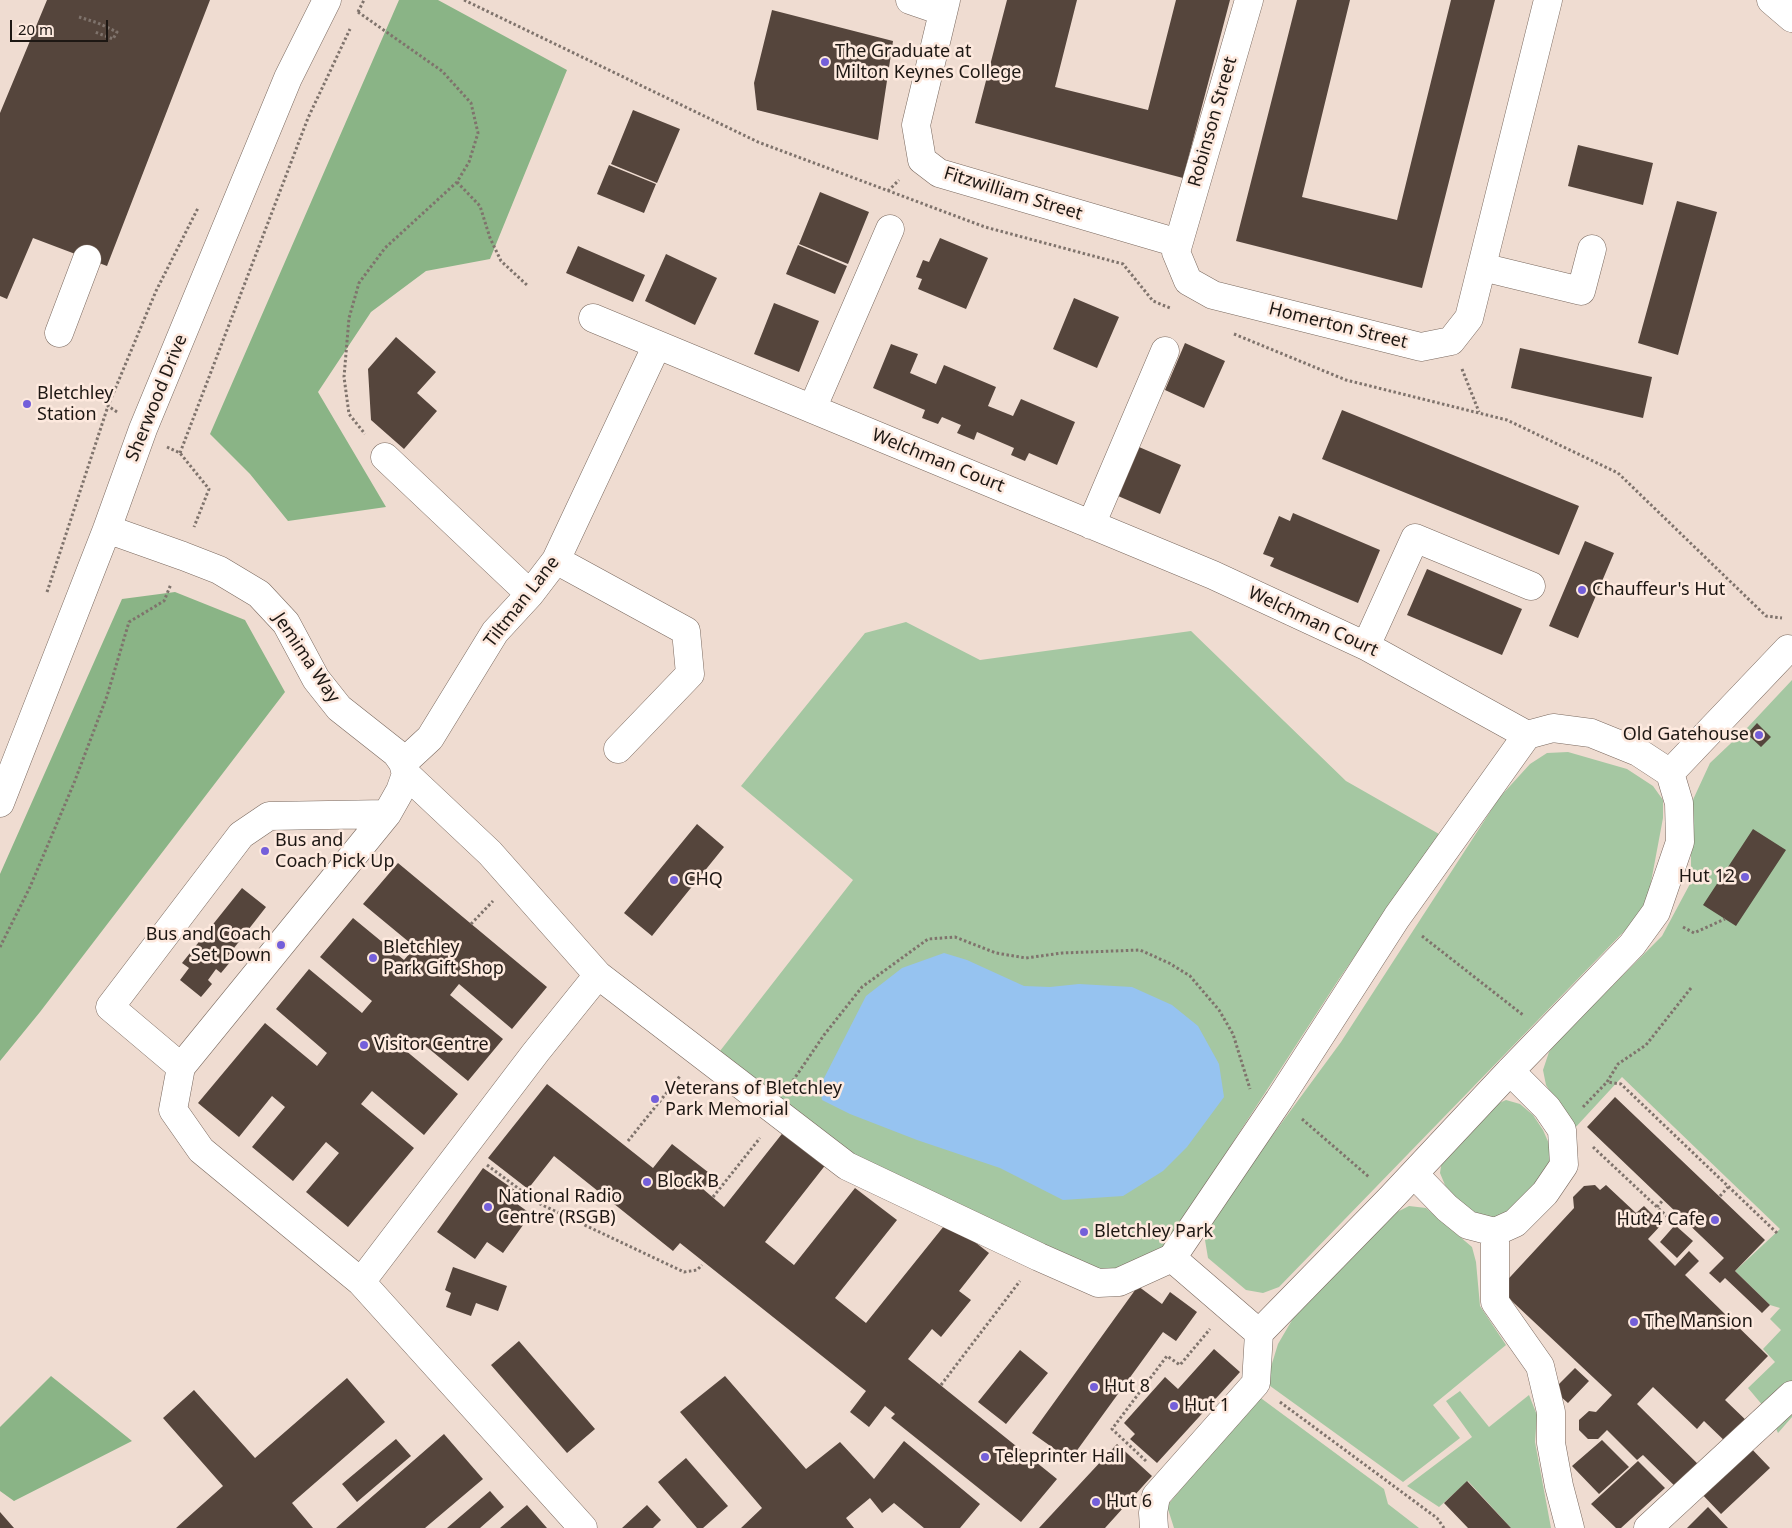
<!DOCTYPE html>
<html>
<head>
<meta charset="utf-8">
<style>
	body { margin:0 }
	#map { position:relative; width:1792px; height:1528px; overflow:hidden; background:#efdcd1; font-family:"Noto Sans",sans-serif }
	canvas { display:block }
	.scale { position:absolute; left:10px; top:20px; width:98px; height:22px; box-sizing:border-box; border:2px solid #1d1713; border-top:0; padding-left:6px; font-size:15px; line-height:18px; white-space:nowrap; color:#1d1713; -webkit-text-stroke:4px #fde9de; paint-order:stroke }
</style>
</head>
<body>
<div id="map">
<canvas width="1792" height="1528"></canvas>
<div class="scale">20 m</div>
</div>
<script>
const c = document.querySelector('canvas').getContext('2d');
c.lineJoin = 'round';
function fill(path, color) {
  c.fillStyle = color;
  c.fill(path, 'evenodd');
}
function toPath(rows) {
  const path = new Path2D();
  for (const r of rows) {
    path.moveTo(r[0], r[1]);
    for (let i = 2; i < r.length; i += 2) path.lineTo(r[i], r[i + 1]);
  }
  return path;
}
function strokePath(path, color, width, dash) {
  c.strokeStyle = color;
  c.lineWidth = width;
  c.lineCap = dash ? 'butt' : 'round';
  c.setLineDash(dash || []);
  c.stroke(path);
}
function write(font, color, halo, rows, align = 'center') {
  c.font = font + ' "Noto Sans",sans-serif';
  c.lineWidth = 5;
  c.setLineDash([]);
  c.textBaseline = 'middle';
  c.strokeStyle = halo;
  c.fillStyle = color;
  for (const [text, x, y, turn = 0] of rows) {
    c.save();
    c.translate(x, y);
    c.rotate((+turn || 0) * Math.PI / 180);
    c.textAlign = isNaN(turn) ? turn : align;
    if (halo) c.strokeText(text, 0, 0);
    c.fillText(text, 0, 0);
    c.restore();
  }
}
fill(toPath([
	[906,622,980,660,1191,631,1346,781,1439,834,1339,979,1163,1250,1109,1272,1084,1272,850,1158,720,1051,853,880,741,786,865,633],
	[1792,680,1792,1417,1778,1433,1769,1413,1748,1388,1775,1362,1763,1349,1781,1330,1770,1319,1780,1308,1770,1305,1735,1271,1780,1229,1622,1077,1574,1129,1546,1085,1543,1070,1549,1052,1560,1038,1662,936,1691,882,1691,804,1710,763,1748,727],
	[1568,752,1627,769,1653,786,1663,800,1663,818,1648,898,1636,919,1279,1287,1263,1293,1246,1290,1208,1258,1205,1240,1211,1219,1341,1042,1499,798,1530,764,1547,753],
	[1506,1100,1520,1104,1533,1115,1543,1130,1550,1146,1551,1161,1544,1177,1512,1212,1492,1218,1472,1213,1457,1201,1445,1185,1440,1173,1442,1160,1490,1107],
	[1409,1206,1426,1208,1472,1247,1476,1262,1480,1306,1506,1345,1433,1405,1460,1438,1403,1482,1266,1383,1278,1344,1295,1315,1391,1215],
	[1460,1391,1489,1427,1529,1395,1537,1415,1535,1442,1551,1528,1511,1528,1468,1481,1439,1507,1407,1486,1472,1437,1446,1401],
	[1258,1396,1384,1489,1388,1504,1419,1528,1174,1528,1167,1506]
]), '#a5c7a2');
fill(toPath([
	[399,0,438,0,567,70,490,259,426,271,371,312,318,392,386,507,288,521,250,474,210,434],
	[175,592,245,620,285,692,40,1012,0,1061,0,874,122,599],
	[51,1376,132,1441,14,1501,0,1491,0,1427]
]), '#8ab486');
fill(toPath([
	[944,953,967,960,1024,986,1050,987,1079,984,1132,987,1172,1005,1198,1026,1219,1064,1224,1097,1187,1147,1163,1171,1123,1196,1063,1200,1000,1168,917,1140,850,1114,822,1100,820,1086,866,996,902,968]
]), '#96c3f0');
fill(toPath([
	[47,0,210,0,107,266,33,238,7,299,0,296,0,113],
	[1007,0,1077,0,1055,87,1148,110,1176,0,1230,0,1183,178,975,123],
	[1297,0,1350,0,1302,197,1397,220,1451,0,1495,0,1422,288,1236,241],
	[772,10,893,41,878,140,757,110,754,83],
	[633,110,680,129,657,183,611,164],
	[1578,145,1653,163,1643,205,1568,186],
	[609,165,656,184,644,213,597,194],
	[820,192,869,212,848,264,799,244],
	[1677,201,1717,212,1678,355,1638,343],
	[940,238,988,258,966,309,918,289,922,279,916,277,923,260,929,262],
	[798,245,847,266,835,294,786,274],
	[578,246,645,275,633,302,566,273],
	[666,254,717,278,695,325,645,301],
	[1074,298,1119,317,1097,368,1053,349],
	[774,303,819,321,799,372,754,354],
	[396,337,436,372,417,393,437,411,404,449,371,420,368,369],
	[1185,343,1225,361,1204,408,1165,390],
	[891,344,918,354,910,373,936,384,944,365,996,387,988,406,1013,416,1021,399,1075,422,1057,465,1029,453,1025,461,1011,455,1014,448,977,432,974,440,957,433,961,425,942,417,938,424,922,418,925,410,873,388],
	[1520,348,1652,377,1643,418,1511,388],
	[1342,410,1579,506,1559,555,1322,459],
	[1139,447,1181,465,1160,514,1118,496],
	[1293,513,1380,550,1358,603,1270,566,1274,558,1263,554,1279,516,1290,521],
	[1585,541,1614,553,1578,638,1549,626],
	[1427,569,1522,609,1502,655,1407,615],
	[1757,723,1771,737,1761,747,1747,734],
	[697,824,724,847,652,936,624,913],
	[1753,829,1786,850,1736,926,1703,905],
	[398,863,547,987,512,1029,459,984,450,995,503,1039,468,1081,416,1038,405,1050,458,1094,424,1135,372,1091,361,1104,414,1148,348,1227,306,1192,339,1153,326,1142,293,1181,252,1147,285,1107,272,1096,239,1137,198,1103,265,1023,317,1066,327,1053,276,1009,309,969,362,1013,372,1001,320,957,353,918,404,960,415,947,363,904],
	[242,888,266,907,227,957,231,961,221,973,216,969,208,980,212,984,201,997,180,980,189,968,182,963],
	[547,1084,653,1168,672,1144,713,1176,703,1189,724,1207,785,1130,827,1163,765,1242,794,1265,855,1188,897,1220,835,1298,866,1323,948,1221,989,1253,959,1291,971,1300,941,1337,932,1329,908,1359,1057,1479,1021,1522,891,1418,895,1414,885,1406,869,1427,850,1412,866,1391,680,1243,673,1251,554,1156,528,1189,488,1158],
	[1615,1097,1765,1240,1735,1271,1770,1305,1762,1313,1725,1278,1720,1283,1709,1273,1724,1258,1587,1127],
	[483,1168,519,1193,513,1201,531,1214,503,1253,487,1242,475,1259,437,1232],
	[1595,1185,1600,1190,1606,1185,1636,1213,1644,1206,1662,1224,1648,1239,1675,1266,1689,1251,1699,1261,1685,1275,1768,1356,1725,1400,1750,1424,1729,1445,1704,1421,1697,1429,1653,1387,1637,1404,1704,1470,1682,1493,1643,1455,1637,1460,1607,1430,1598,1439,1588,1439,1579,1430,1579,1420,1589,1411,1596,1412,1612,1395,1499,1289,1574,1208,1573,1197,1584,1186],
	[1675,1225,1693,1241,1677,1258,1660,1242],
	[453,1267,507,1286,498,1311,476,1303,471,1316,446,1307,451,1293,445,1290],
	[1138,1286,1162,1304,1170,1292,1197,1312,1176,1341,1163,1332,1070,1460,1032,1433],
	[519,1341,595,1429,567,1453,491,1365],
	[1214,1349,1240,1372,1157,1463,1130,1439,1135,1434,1124,1423,1165,1377,1178,1389],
	[1020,1350,1048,1373,1006,1424,978,1402],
	[1575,1368,1589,1381,1568,1403,1553,1390],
	[725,1376,806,1469,840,1442,874,1479,904,1441,980,1504,960,1528,924,1528,894,1503,882,1513,870,1498,846,1518,854,1528,741,1528,762,1508,680,1412],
	[347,1378,385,1422,292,1503,313,1528,176,1528,223,1486,163,1418,194,1390,255,1458],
	[444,1434,483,1479,425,1528,336,1528],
	[396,1439,411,1456,357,1502,342,1484],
	[1602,1440,1629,1467,1599,1494,1572,1466],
	[1117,1444,1152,1476,1105,1528,1039,1528],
	[1747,1444,1770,1468,1721,1514,1698,1490],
	[686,1458,728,1506,703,1528,697,1528,658,1482],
	[1638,1461,1665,1488,1621,1528,1616,1528,1591,1504],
	[1467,1481,1511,1528,1468,1528,1444,1503],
	[490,1491,504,1507,480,1528,447,1528],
	[527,1505,547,1528,500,1528],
	[647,1505,661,1520,653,1528,622,1528],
	[1708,1507,1728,1528,1687,1528],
	[0,1512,14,1528,0,1528]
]), '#55453c');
const minor = toPath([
	[910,0,942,11],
	[946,0,916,125,922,160,939,173,1178,243],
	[1249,0,1176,252,1188,281,1213,295,1421,347,1451,341,1469,318,1548,0],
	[1771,0,1792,18],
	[1482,267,1581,291,1592,249],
	[593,318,1213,575,1366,646,1527,735],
	[59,333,87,259],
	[812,409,890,229],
	[385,457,530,594],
	[1091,525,1165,351],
	[107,529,183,556,219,570,259,594,286,623,316,679,339,708,396,753,403,763,406,774],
	[556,560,686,631,690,674,618,749],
	[1366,646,1415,538,1531,586],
	[403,763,430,738,495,632,530,594,556,560,657,345],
	[1670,773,1788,649],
	[406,774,490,853,598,975,847,1166,1039,1257,1098,1283,1119,1282,1172,1258,1259,1333],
	[406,774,400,791,387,814,181,1067,173,1110,201,1150,361,1282,583,1528],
	[0,803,107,529,143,429,288,78,327,0],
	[181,1067,110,1007,241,835,269,816,387,814],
	[1414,1174,1447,1208,1468,1225,1495,1232,1515,1223,1545,1193,1564,1165,1562,1130,1547,1108,1510,1071],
	[1495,1232,1495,1302,1540,1366,1551,1412,1551,1443,1559,1486,1570,1528],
	[361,1282,536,1052,598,975],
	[1154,1528,1153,1513,1156,1496,1256,1383,1259,1333,1390,1199,1510,1071,1632,945,1656,912,1680,842,1679,803,1670,773,1638,752,1591,733,1553,728,1527,735,1397,917,1279,1100,1172,1258],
	[1648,1528,1792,1395]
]);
strokePath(minor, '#7a695f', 29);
strokePath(toPath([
	[464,0,758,142,985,227,1123,264,1153,301,1170,308],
	[358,12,442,71,471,103,478,133,469,162,457,182,385,248,359,283,349,318,344,377,349,414,365,434],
	[358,12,364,0],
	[79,17,98,23,117,32,113,39,95,32],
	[457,182,480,206,490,238,501,261,528,286],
	[888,191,899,180],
	[1234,334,1346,380,1507,420,1618,473,1766,616,1782,618],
	[1462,369,1479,412],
	[117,412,108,406,156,291,198,208],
	[167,447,180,453,209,489,194,527],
	[180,453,308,118,350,29],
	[47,592,108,406],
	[471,924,493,901],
	[1683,927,1694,933,1725,919],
	[1422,936,1523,1015],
	[0,947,30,887,74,783,107,696,129,622,164,601,171,584],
	[1691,988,1646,1045,1618,1064,1607,1082,1621,1084,1777,1233],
	[790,1085,824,1035,862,987,928,939,955,937,996,953,1026,958,1062,953,1140,950,1169,963,1190,976,1219,1010,1233,1034,1250,1089],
	[1583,1107,1607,1082],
	[1302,1119,1369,1177],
	[628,1141,680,1076],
	[1593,1147,1673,1222],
	[487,1165,538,1203,684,1272,697,1270,702,1265],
	[1720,1196,1728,1187],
	[713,1197,760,1138],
	[1657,1207,1663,1200],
	[941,1385,1020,1281],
	[1280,1402,1437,1518,1444,1528],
	[1146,1461,1112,1429,1167,1356,1180,1365,1210,1329]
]), '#7f736c', 3, [2.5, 2.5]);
strokePath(minor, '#fff', 28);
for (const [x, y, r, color] of [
	[825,62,5,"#745fda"],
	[27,404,5,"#745fda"],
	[1582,590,5,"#745fda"],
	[1759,735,5,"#745fda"],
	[265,851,5,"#745fda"],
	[1745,877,5,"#745fda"],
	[674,880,5,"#745fda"],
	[281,945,5,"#745fda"],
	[373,958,5,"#745fda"],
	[364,1045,5,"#745fda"],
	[655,1099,5,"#745fda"],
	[647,1182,5,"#745fda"],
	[488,1207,5,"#745fda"],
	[1715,1220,5,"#745fda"],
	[1084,1232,5,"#745fda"],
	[1634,1322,5,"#745fda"],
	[1094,1387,5,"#745fda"],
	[1174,1406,5,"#745fda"],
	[985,1457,5,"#745fda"],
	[1096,1502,5,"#745fda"]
]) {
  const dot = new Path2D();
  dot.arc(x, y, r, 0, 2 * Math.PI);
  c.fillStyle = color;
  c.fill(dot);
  strokePath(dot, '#fde9de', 2);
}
write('18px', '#1d1713', '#fde9de', [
	["The Graduate at",835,52],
	["Milton Keynes College",835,73],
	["Bletchley",37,394],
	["Station",37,415],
	["Chauffeur's Hut",1592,590],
	["Old Gatehouse",1749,735,"right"],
	["Bus and",275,841],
	["Coach Pick Up",275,862],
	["Hut 12",1735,877,"right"],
	["CHQ",684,880],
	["Bus and Coach",271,935,"right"],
	["Set Down",271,956,"right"],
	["Bletchley",383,948],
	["Park Gift Shop",383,969],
	["Visitor Centre",374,1045],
	["Veterans of Bletchley",665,1089],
	["Park Memorial",665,1110],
	["Block B",657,1182],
	["National Radio",498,1197],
	["Centre (RSGB)",498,1218],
	["Hut 4 Cafe",1705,1220,"right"],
	["Bletchley Park",1094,1232],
	["The Mansion",1644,1322],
	["Hut 8",1104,1387],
	["Hut 1",1184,1406],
	["Teleprinter Hall",995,1457],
	["Hut 6",1106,1502]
], 'left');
write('18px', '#1d1713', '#fde9de', [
	["Robinson Street",1213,122,-74],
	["Fitzwilliam Street",1013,194,17],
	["Homerton Street",1338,326,14],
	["Sherwood Drive",157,398,-68],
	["Welchman Court",938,461,22],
	["Tiltman Lane",522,602,-52],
	["Welchman Court",1313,622,25],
	["Jemima Way",306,658,56]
]);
</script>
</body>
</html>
